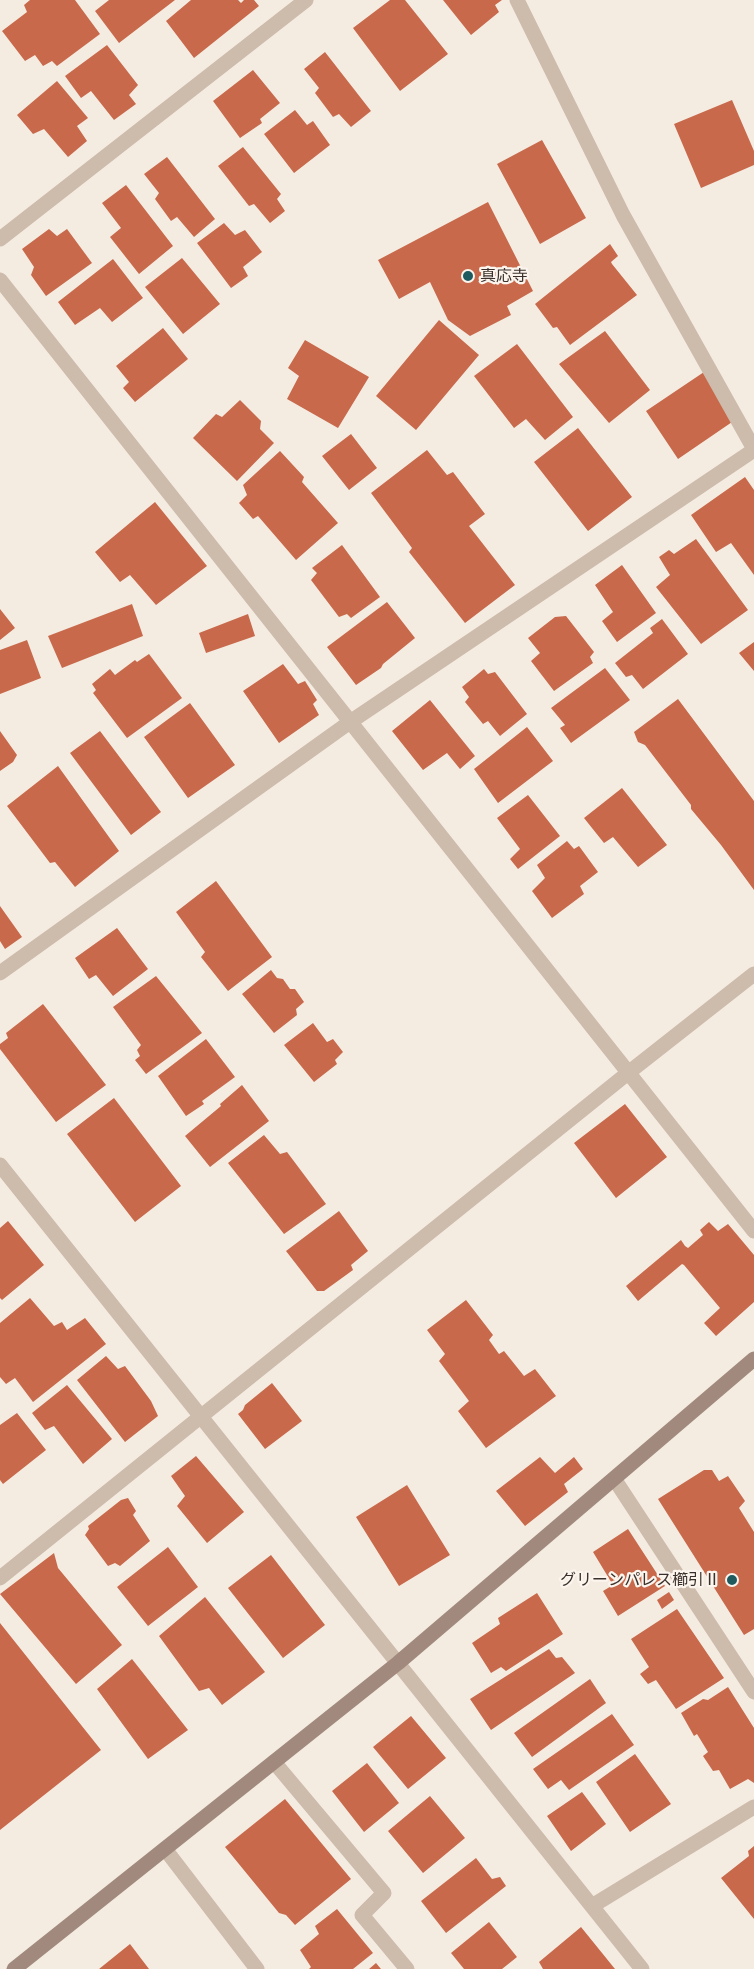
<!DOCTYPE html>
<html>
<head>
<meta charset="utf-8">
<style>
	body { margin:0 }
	canvas { display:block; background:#f4ebe1 }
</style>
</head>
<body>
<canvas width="754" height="1969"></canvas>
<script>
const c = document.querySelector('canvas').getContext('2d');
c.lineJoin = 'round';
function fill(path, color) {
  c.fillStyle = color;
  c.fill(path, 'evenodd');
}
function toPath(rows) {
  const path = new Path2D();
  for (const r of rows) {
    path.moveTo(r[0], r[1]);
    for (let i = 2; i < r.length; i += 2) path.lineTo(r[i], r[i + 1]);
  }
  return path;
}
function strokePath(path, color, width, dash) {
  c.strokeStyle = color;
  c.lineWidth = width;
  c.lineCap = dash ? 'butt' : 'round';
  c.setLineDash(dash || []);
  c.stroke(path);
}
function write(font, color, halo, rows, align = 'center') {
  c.font = font + ' Karla,"Noto Sans JP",sans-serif';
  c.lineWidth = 4.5;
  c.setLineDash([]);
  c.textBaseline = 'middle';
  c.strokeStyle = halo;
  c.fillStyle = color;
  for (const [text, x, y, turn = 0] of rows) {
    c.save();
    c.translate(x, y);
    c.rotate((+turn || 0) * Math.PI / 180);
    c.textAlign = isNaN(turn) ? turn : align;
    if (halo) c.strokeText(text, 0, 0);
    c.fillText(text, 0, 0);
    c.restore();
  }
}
fill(toPath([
	[30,0,75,0,100,34,57,66,52,61,43,66,35,55,25,61,2,31,27,12,24,5],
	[109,0,175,0,119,43,95,11],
	[191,0,238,0,241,3,244,0,254,0,259,6,194,58,166,21],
	[390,0,405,0,448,54,400,91,353,28],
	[443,0,502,0,495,5,499,12,471,35],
	[107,45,138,85,129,95,136,104,114,120,91,91,81,98,65,76],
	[325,52,371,111,351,127,339,114,333,117,315,93,319,88,304,69],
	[253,70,280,103,260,119,262,123,240,138,213,101],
	[57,81,88,118,77,126,87,141,68,157,44,129,33,134,17,115],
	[732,100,754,151,754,165,701,188,674,124],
	[295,110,307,125,313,121,330,145,294,173,264,134],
	[542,140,586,218,540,244,497,164],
	[243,147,281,194,277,199,285,211,270,223,254,204,249,206,218,166],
	[167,157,215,219,194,237,177,217,171,221,155,199,159,193,144,174],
	[126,185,173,246,139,274,110,237,121,228,102,203],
	[488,202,533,291,507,306,511,315,470,336,448,320,430,282,399,299,378,260],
	[224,223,235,235,245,230,262,252,243,267,248,276,231,288,197,243],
	[49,229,57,236,67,229,92,263,46,296,31,275,34,267,22,249],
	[610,244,618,256,611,262,612,264,637,295,570,345,557,327,553,328,535,304],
	[182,258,220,304,183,334,145,287],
	[113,259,143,298,112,322,100,308,75,325,58,302],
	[439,320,479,355,416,430,376,396],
	[163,328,188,359,135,402,123,388,129,382,116,366],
	[605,331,650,390,609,423,559,364],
	[305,340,369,377,338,428,287,399,299,376,288,368],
	[517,344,573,417,545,440,526,419,514,428,474,376],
	[704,372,735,420,678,459,646,411],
	[240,400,261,421,260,429,274,443,237,481,193,438,216,414,222,417],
	[578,428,632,497,588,531,534,462],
	[351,434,377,468,349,490,322,456],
	[427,450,447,475,453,472,485,514,469,526,515,585,465,623,409,552,412,548,371,493],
	[280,451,304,477,302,482,338,523,296,560,258,516,253,519,239,503,247,495,243,485],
	[745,477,754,490,754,575,731,543,716,552,691,515],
	[155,502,207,566,156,605,130,575,120,582,95,552],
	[696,539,748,610,701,644,656,587,670,575,659,557,669,550,674,554],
	[342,545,380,597,351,618,347,614,339,617,311,580,317,573,312,568],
	[622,565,656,613,617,642,602,621,613,612,595,585],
	[387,602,415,638,383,664,381,668,356,685,327,647],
	[132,604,143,636,62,668,48,636],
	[0,609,15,628,0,640],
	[248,614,255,636,206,653,199,633],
	[566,616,594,652,590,657,593,663,554,691,531,661,540,653,528,638,555,617],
	[662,619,688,654,643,689,632,675,626,677,615,663,653,633,650,628],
	[27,640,41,678,0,694,0,650],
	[754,642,754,671,739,653],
	[149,654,182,698,127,738,93,693,96,690,92,684,110,669,115,675,135,660,137,662],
	[283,664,298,684,305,681,317,700,313,704,319,715,279,743,243,691],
	[605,668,630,700,571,743,560,728,565,725,551,708],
	[484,669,488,674,495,672,527,714,500,736,488,721,483,724,465,702,469,697,462,687],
	[678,699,754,801,754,890,721,845,691,809,691,805,645,745,638,742,634,732],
	[430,700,475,756,460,769,447,753,423,770,392,731],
	[190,703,235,765,188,798,144,737],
	[527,727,553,761,498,803,474,769],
	[0,731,17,755,13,762,0,771],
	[100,731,161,812,131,835,70,753],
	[58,766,119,851,75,887,55,862,50,863,7,806],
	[622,788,667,845,638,867,613,837,604,843,584,818],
	[528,795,560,836,518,869,510,859,520,849,497,818],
	[567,841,574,849,579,846,598,872,580,886,584,894,552,918,532,891,545,878,537,865],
	[216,881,272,957,228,991,201,957,205,952,176,912],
	[0,906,22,937,5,949,0,941],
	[117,928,148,969,113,996,96,975,89,979,75,958],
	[271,970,277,978,283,979,290,989,295,989,304,1002,296,1009,297,1015,274,1033,242,994],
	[156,976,202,1033,146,1074,135,1060,140,1056,137,1050,141,1045,113,1007],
	[43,1004,106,1085,56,1122,0,1049,0,1044,8,1038,6,1033],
	[313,1023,327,1042,333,1039,343,1052,335,1060,337,1064,314,1082,284,1045],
	[206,1039,235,1077,202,1101,204,1104,186,1116,158,1076],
	[242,1085,269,1121,210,1167,185,1136,221,1106,220,1104],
	[114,1098,181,1186,135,1222,67,1134],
	[625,1104,667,1157,616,1198,574,1143],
	[264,1135,280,1154,287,1152,326,1204,284,1234,228,1163],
	[339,1211,368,1251,351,1265,353,1270,324,1291,317,1291,286,1251],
	[8,1221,44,1265,2,1300,0,1298,0,1228],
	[709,1222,718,1231,728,1224,754,1255,754,1302,716,1336,704,1323,720,1308,684,1265,682,1264,638,1301,626,1286,681,1240,685,1246,688,1248,703,1235,700,1230],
	[30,1298,54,1326,62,1322,67,1330,85,1318,106,1344,33,1402,15,1378,6,1384,0,1377,0,1323],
	[466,1300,493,1335,489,1340,499,1354,504,1351,524,1376,535,1369,556,1396,486,1448,458,1411,469,1401,439,1361,445,1354,427,1330],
	[106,1356,118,1369,125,1366,151,1401,158,1416,125,1442,77,1380],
	[272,1383,302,1421,265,1449,238,1414,243,1410,245,1405],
	[67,1385,112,1439,83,1464,54,1426,45,1430,32,1413],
	[17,1413,46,1450,3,1484,0,1480,0,1425],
	[196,1456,244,1512,207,1543,177,1506,185,1496,171,1476],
	[540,1457,555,1473,574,1457,583,1469,564,1484,568,1492,525,1526,496,1491],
	[704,1470,712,1470,719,1481,728,1476,745,1501,739,1508,754,1532,754,1629,744,1635,658,1499],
	[407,1485,450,1555,399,1586,356,1517],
	[128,1498,136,1511,133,1515,150,1541,120,1566,115,1563,108,1566,85,1535,89,1529,88,1526,121,1500],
	[628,1529,665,1586,618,1616,603,1591,613,1585,593,1552],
	[168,1547,198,1587,148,1626,117,1587],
	[54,1553,58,1568,122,1645,76,1684,0,1594],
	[271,1555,325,1625,283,1658,228,1588],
	[669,1592,674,1600,662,1609,657,1600],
	[537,1593,563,1634,506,1671,501,1667,491,1673,472,1643,500,1624,498,1618],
	[205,1597,265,1672,222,1705,209,1688,199,1691,159,1636],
	[677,1609,724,1678,676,1709,656,1680,648,1684,640,1674,649,1667,631,1639],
	[0,1623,101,1750,0,1830],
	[549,1649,556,1658,562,1657,575,1673,491,1730,470,1699],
	[132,1659,188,1730,148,1759,97,1689],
	[590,1679,606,1703,532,1757,514,1733],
	[728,1687,754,1728,754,1783,748,1779,730,1789,719,1770,713,1771,703,1756,708,1752,697,1734,694,1736,681,1713,703,1699,708,1700],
	[612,1714,634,1745,569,1790,561,1780,548,1789,533,1769],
	[411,1716,446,1758,408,1789,373,1747],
	[635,1754,671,1804,630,1832,596,1782],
	[367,1763,399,1803,364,1832,332,1791],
	[582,1792,606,1824,571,1851,547,1816],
	[430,1796,465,1838,423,1873,388,1831],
	[285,1799,351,1879,295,1925,286,1915,279,1913,225,1847],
	[754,1846,754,1919,721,1878,749,1856,748,1851],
	[476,1858,492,1879,500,1877,506,1886,446,1933,421,1901],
	[337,1909,373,1953,353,1969,309,1969,311,1967,300,1950,319,1934,315,1926],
	[489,1922,517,1957,502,1969,464,1969,451,1953],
	[581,1927,615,1969,543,1969,539,1962],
	[130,1944,149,1969,99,1969],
	[376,1963,381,1969,369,1969]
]), '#c8694b');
strokePath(toPath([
	[274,1762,384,1893,362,1915,407,1969],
	[165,1849,257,1969]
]), '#cdbbac', 15);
strokePath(toPath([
	[517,0,623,215,754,449],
	[0,239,306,0],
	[0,280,754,1231],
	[0,973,350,722,754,450],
	[0,1165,642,1969],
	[615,1480,754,1692],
	[0,1578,628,1073,754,974],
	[592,1906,754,1807]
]), '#cdbbac', 15);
strokePath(toPath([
	[14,1969,398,1663,754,1359]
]), '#a18a7d', 15);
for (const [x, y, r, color] of [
	[468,276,6,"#1f5a5e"],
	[732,1580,6,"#1f5a5e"]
]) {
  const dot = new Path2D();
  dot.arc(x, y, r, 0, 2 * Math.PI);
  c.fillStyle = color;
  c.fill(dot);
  strokePath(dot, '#fbf5ee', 2);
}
write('16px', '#3b302b', '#fbf5ee', [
	["真応寺",480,276],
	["グリーンパレス櫛引Ⅱ",720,1580,"right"]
], 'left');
</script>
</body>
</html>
